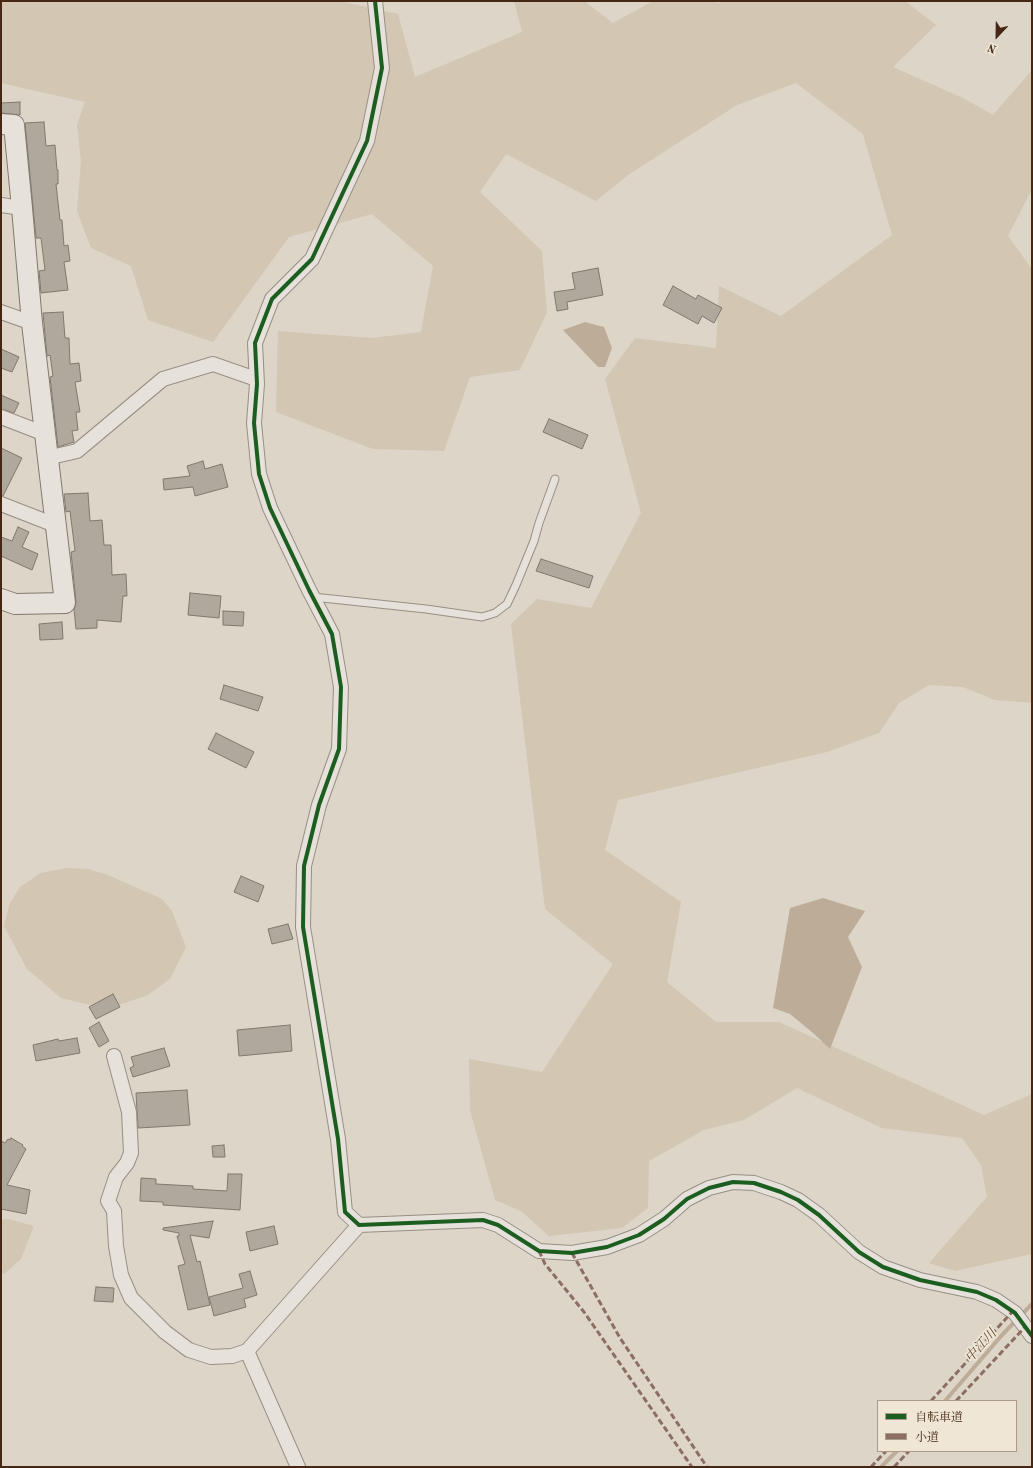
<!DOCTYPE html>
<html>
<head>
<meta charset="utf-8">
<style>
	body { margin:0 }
	#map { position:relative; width:1033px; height:1468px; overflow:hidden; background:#ddd5c7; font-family:"Old Standard TT","Noto Serif JP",serif }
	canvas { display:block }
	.frame { position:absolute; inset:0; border:2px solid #452714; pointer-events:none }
	.legend { position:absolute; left:877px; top:1400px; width:140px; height:52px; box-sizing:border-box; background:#efe6d5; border:1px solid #ab9a88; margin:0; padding:5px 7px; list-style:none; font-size:12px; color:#452714 }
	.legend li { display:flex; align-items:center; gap:8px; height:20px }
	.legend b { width:20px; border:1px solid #ab9a88 }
	.north { position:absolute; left:977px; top:16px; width:40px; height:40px; -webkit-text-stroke:3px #efe6d5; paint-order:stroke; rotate:202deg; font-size:11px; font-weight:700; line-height:16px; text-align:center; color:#452714 }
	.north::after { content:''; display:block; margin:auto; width:14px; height:18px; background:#452714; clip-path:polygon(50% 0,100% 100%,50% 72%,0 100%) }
</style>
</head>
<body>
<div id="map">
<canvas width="1033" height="1468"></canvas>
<div class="frame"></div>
<ul class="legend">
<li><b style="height:5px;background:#1b5e20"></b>自転車道</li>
<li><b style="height:5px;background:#8d6e63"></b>小道</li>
</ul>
<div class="north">N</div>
</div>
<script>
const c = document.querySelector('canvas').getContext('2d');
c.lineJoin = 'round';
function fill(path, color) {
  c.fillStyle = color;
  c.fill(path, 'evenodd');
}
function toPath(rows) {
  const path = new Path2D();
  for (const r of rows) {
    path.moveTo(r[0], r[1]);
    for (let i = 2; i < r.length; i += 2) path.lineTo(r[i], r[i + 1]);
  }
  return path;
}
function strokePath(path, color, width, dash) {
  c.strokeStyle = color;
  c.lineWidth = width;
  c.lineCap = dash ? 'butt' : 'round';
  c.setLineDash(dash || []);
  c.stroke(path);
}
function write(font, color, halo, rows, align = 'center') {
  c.font = font + ' "Old Standard TT","Noto Serif JP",serif';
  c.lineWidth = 3.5;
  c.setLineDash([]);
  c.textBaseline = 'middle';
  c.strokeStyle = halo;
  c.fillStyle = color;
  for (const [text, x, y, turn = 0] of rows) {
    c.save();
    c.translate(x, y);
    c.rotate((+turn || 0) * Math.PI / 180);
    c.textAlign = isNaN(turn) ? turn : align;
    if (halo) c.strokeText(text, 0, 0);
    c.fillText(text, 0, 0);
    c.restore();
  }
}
fill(toPath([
	[1,1,339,1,398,14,415,77,522,32,514,1,584,1,613,23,653,1,713,1,718,3,725,1,905,1,936,25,893,67,965,99,993,115,1032,70,1032,189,1008,236,1032,269,1032,703,995,700,963,687,929,685,899,703,879,733,827,752,618,800,605,850,681,902,667,982,716,1022,779,1022,984,1115,1032,1094,1032,1254,955,1271,929,1263,987,1197,981,1165,962,1138,882,1128,797,1088,744,1120,704,1130,649,1161,648,1208,622,1228,549,1236,521,1211,495,1200,470,1110,469,1059,542,1072,613,964,545,909,511,624,537,599,591,608,641,513,605,379,635,338,716,348,719,286,781,316,892,235,863,134,796,83,737,105,628,175,596,201,506,154,480,192,542,251,547,312,520,370,470,377,444,451,373,449,276,412,278,331,372,338,421,332,433,266,372,214,289,237,213,342,148,320,131,266,91,248,77,211,81,161,77,125,85,102,1,83],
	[66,868,88,869,108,875,162,899,172,911,186,947,170,979,148,995,107,1009,61,998,27,969,4,926,10,903,20,887,41,873],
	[8,1219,34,1226,21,1259,4,1274,1,1273,1,1220]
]), '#d3c6b2');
fill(toPath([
	[585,322,604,327,612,348,605,367,598,367,563,330],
	[823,898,865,911,848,937,862,967,830,1049,813,1033,790,1014,773,1008,790,908]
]), '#bdad98');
strokePath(toPath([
	[945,1401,1002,1335,1032,1304],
	[881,1467,897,1451]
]), '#bdad98', 4);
const building = toPath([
	[20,102,20,115,1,113,1,103,20,102],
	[44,122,46,146,55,145,57,170,58,170,58,184,56,184,60,220,62,220,64,246,68,245,70,261,64,262,68,290,41,293,39,271,45,270,41,238,36,238,25,123,44,122],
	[598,268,603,295,567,302,568,309,557,311,554,292,575,289,572,273,598,268],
	[673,286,696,299,698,295,722,308,714,323,702,316,698,324,663,305,673,286],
	[63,312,65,338,69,338,70,364,79,363,81,381,75,382,80,412,76,412,78,430,72,431,74,442,58,447,50,377,53,376,50,355,47,356,43,313,63,312],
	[1,349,19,357,12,372,1,368,1,349],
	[1,395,19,403,14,413,1,409,1,395],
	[549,419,588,435,582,449,543,432,549,419],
	[1,448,22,458,3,496,1,496,1,448],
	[203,461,205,469,222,464,228,487,195,496,193,487,164,490,163,479,190,476,187,466,203,461],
	[88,493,90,521,102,520,104,545,111,545,112,575,126,574,127,596,123,596,121,622,97,620,97,628,76,629,74,609,76,602,71,552,75,551,70,511,66,512,64,494,88,493],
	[18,527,29,532,22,547,38,554,32,570,1,556,1,537,12,541,18,527],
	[541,559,593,576,589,588,536,571,541,559],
	[190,593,221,596,219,618,188,615,190,593],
	[223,611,244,612,243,626,223,625,223,611],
	[62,622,63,639,40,640,39,624,62,622],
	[224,685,263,697,258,711,220,699,224,685],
	[216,733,254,752,246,768,208,749,216,733],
	[241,876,264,886,258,902,234,892,241,876],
	[288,924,293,939,272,944,268,929,288,924],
	[113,994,120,1007,96,1019,89,1007,113,994],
	[99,1022,109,1041,99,1047,89,1028,99,1022],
	[290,1025,292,1051,239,1056,237,1030,290,1025],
	[77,1038,80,1053,36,1061,33,1045,58,1039,59,1041,77,1038],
	[164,1048,170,1066,133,1077,130,1068,134,1066,131,1057,164,1048],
	[187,1090,190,1125,138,1128,136,1093,187,1090],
	[11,1138,23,1145,22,1146,26,1149,7,1185,30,1190,26,1214,1,1209,1,1141,5,1143,8,1139,10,1140,11,1138],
	[224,1145,225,1157,213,1157,212,1146,224,1145],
	[228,1174,242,1174,240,1210,163,1205,163,1202,140,1201,141,1178,156,1179,156,1184,193,1186,193,1189,227,1191,228,1174],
	[213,1221,209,1238,190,1235,197,1262,200,1261,210,1305,188,1310,178,1266,185,1264,177,1236,179,1236,179,1233,163,1230,163,1228,213,1221],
	[274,1226,278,1244,250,1251,246,1232,274,1226],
	[250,1271,257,1295,244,1299,246,1307,214,1316,209,1297,243,1288,239,1274,250,1271],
	[96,1287,114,1288,113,1302,94,1301,96,1287]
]);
fill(building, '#afa89d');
strokePath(building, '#81786d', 1);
const lane = toPath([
	[313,597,426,609,482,617,495,613,507,604,516,585,534,541,539,523,555,479]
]);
const street = toPath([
	[375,1,382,68,367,141,312,259,272,299,255,343,257,384,254,423,259,474,270,508,309,590,332,634,341,687,339,749,319,805,304,866,303,927,338,1139,345,1212,359,1225,483,1220,498,1225,539,1251,572,1253,607,1247,639,1235,664,1219,687,1199,709,1188,733,1182,754,1183,781,1192,798,1200,819,1215,859,1252,883,1267,920,1280,977,1292,996,1300,1015,1313,1032,1336],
	[1,205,22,208],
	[1,312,32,323],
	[1,417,45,434],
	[47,458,77,451,163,379,213,364,256,379],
	[1,504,55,525],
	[114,1056,129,1112,131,1153,127,1163,116,1177,108,1201,114,1211,116,1246,121,1275,131,1298,165,1332,189,1350,211,1357,232,1356,247,1351],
	[298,1467,247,1351,359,1225]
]);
const secondary = toPath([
	[1,124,14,125,22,208,32,323,65,603,15,604,1,599]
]);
strokePath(lane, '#978f84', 9);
strokePath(street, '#978f84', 16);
strokePath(secondary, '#81786d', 22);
strokePath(lane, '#e6e1da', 7);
strokePath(street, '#e6e1da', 14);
strokePath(secondary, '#e6e1da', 20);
strokePath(toPath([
	[539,1251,545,1264,584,1312,692,1467],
	[572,1253,620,1338,707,1467],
	[931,1401,1012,1312],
	[956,1401,1025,1327],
	[871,1467,886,1451],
	[894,1467,909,1451]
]), '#8d6e63', 3, [6, 3]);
strokePath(toPath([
	[375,1,382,68,367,141,312,259,272,299,255,343,257,384,254,423,259,474,270,508,309,590,332,634,341,687,339,749,319,805,304,866,303,927,338,1139,345,1212,359,1225,483,1220,498,1225,539,1251,572,1253,607,1247,639,1235,664,1219,687,1199,709,1188,733,1182,754,1183,781,1192,798,1200,819,1215,859,1252,883,1267,920,1280,977,1292,996,1300,1015,1313,1032,1336]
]), '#1b5e20', 4);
write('italic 13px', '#654a36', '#efe6d5', [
	["中江川",981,1346,-48]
]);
</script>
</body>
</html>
